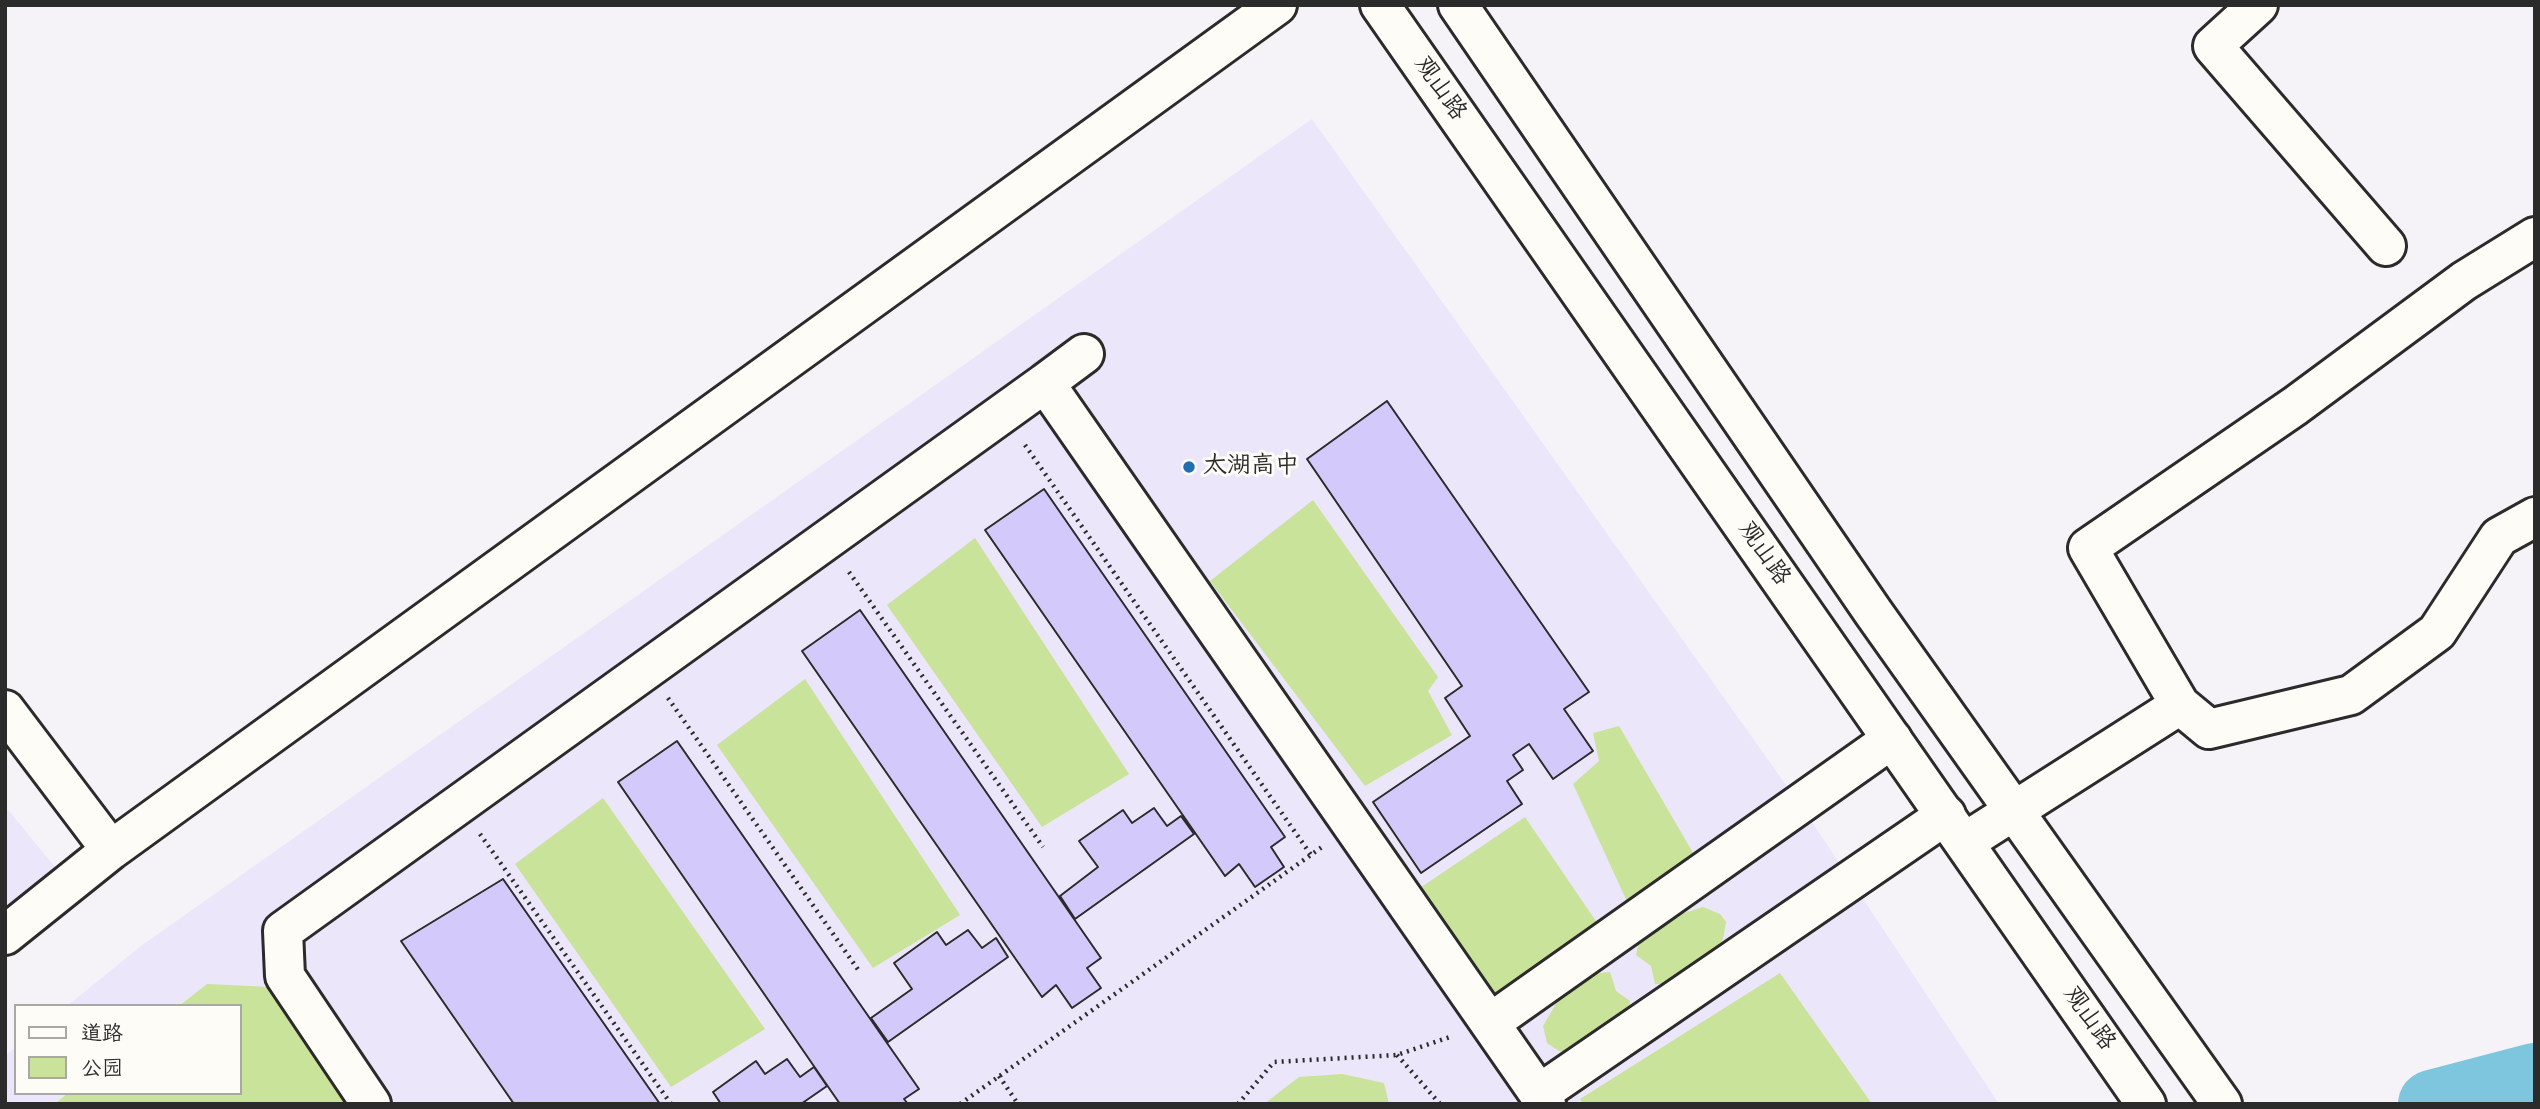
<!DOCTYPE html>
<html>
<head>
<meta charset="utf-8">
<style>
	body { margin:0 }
	#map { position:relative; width:2540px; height:1109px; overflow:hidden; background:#f5f2f8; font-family:Mynerve,"LXGW WenKai TC",sans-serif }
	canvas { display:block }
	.frame { position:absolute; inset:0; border:7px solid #2b2b2b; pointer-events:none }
	.legend { position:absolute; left:14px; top:1004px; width:228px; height:91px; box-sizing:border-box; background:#fdfcf7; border:2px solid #a9a8a5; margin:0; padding:9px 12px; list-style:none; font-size:21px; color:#2b2b2b }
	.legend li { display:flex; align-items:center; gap:14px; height:35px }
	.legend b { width:35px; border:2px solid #a9a8a5 }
</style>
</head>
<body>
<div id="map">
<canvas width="2540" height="1109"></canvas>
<div class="frame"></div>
<ul class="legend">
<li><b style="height:9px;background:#fdfcf7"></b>道路</li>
<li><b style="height:19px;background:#cae39a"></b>公园</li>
</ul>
</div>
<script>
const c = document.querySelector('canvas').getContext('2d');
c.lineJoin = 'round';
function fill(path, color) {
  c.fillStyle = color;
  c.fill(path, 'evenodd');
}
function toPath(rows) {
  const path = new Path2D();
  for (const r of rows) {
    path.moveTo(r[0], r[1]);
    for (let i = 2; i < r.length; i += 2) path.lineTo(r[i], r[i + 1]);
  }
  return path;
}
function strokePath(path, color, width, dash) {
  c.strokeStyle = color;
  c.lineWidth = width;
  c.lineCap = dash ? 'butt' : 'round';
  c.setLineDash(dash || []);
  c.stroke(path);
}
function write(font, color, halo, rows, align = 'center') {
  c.font = font + ' Mynerve,"LXGW WenKai TC",sans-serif';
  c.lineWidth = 6;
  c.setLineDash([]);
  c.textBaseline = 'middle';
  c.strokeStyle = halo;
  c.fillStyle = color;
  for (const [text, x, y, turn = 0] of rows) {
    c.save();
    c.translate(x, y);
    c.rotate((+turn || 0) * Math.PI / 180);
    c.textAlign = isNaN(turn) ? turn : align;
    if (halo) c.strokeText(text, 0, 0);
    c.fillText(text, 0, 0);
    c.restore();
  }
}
fill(toPath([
	[1312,119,1808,816,1999,1104,5,1104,5,1056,16,1047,16,1093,240,1093,240,1006,67,1006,141,946],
	[5,806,59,872,5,912]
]), '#ebe6f9');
fill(toPath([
	[1313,500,1438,677,1428,691,1452,735,1365,786,1210,581],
	[975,538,1129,774,1042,827,887,605],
	[805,679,960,915,873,968,717,745],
	[1619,726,1699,863,1630,908,1573,784,1599,761,1593,733],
	[603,798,765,1029,671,1087,515,864],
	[1525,817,1602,930,1493,1003,1417,890],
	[1703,907,1720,914,1726,922,1723,939,1714,958,1671,985,1655,984,1651,966,1636,955,1639,942,1654,928,1678,915],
	[1610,972,1616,991,1630,1001,1628,1018,1575,1053,1559,1051,1547,1043,1543,1026,1561,995,1591,974],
	[1780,973,1872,1104,1583,1104,1580,1099],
	[207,984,271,987,347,1104,55,1104,68,1093,240,1093,240,1006,179,1006],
	[1342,1074,1384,1083,1389,1104,1264,1104,1299,1077]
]), '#cae39a');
strokePath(toPath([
	[2432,1104,2535,1077]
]), '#7dc6de', 68);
const building = toPath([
	[1387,401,1589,692,1564,709,1593,751,1553,779,1529,744,1513,755,1523,770,1507,781,1522,804,1421,873,1373,802,1470,736,1445,698,1462,686,1307,459,1387,401],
	[1044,489,1285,837,1271,847,1284,867,1255,887,1239,864,1225,876,985,530,1044,489],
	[860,610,1101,958,1087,968,1101,988,1072,1008,1056,985,1042,997,802,651,860,610],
	[677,741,919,1089,904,1099,908,1104,840,1104,618,782,677,741],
	[1154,808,1167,826,1181,816,1194,834,1075,919,1060,896,1098,867,1079,841,1123,810,1132,823,1154,808],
	[503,879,660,1104,514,1104,401,941,503,879],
	[968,930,982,948,996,938,1008,957,888,1042,871,1018,912,989,894,963,937,932,946,945,968,930],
	[787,1059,800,1077,814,1067,827,1086,801,1104,721,1104,713,1092,756,1061,765,1074,787,1059]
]);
fill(building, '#d4c9fb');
strokePath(building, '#2b2b2b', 2);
const minor = toPath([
	[2258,5,2213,46,2386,246],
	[1045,383,1084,354],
	[2180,705,2209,729,2351,695,2437,632,2499,537,2535,517],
	[5,710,111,850],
	[1965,842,2180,705,2088,548,2295,406,2464,281,2535,237],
	[5,935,111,850,1277,5],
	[1490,1023,1892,739],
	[1539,1094,1946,815],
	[371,1104,285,976,283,931,1045,383,1546,1104]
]);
const major = toPath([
	[1380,5,2146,1104],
	[1458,5,1873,612,2222,1104]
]);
strokePath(minor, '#2b2b2b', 44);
strokePath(major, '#2b2b2b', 44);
strokePath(toPath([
	[1025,445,1311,855],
	[849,572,1043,847],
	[668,698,859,971],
	[480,834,671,1104],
	[1397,1055,1440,1104],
	[999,1076,1018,1104],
	[960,1104,1322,847],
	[1238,1104,1274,1062,1397,1055,1453,1036]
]), '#2b2b2b', 4.5, [2, 5]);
strokePath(minor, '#fdfcf7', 38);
strokePath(major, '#fdfcf7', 38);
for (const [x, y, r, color] of [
	[1189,467,7,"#1f6fb2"]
]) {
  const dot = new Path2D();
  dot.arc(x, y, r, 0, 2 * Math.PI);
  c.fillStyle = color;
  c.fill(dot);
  strokePath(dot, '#fdfcf7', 2.5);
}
write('24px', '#2b2b2b', '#fdfcf7', [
	["观山路",1439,89,55],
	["观山路",1763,554,55],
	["观山路",2088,1019,55]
]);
write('24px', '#2b2b2b', '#fdfcf7', [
	["太湖高中",1203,467]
], 'left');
</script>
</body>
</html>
